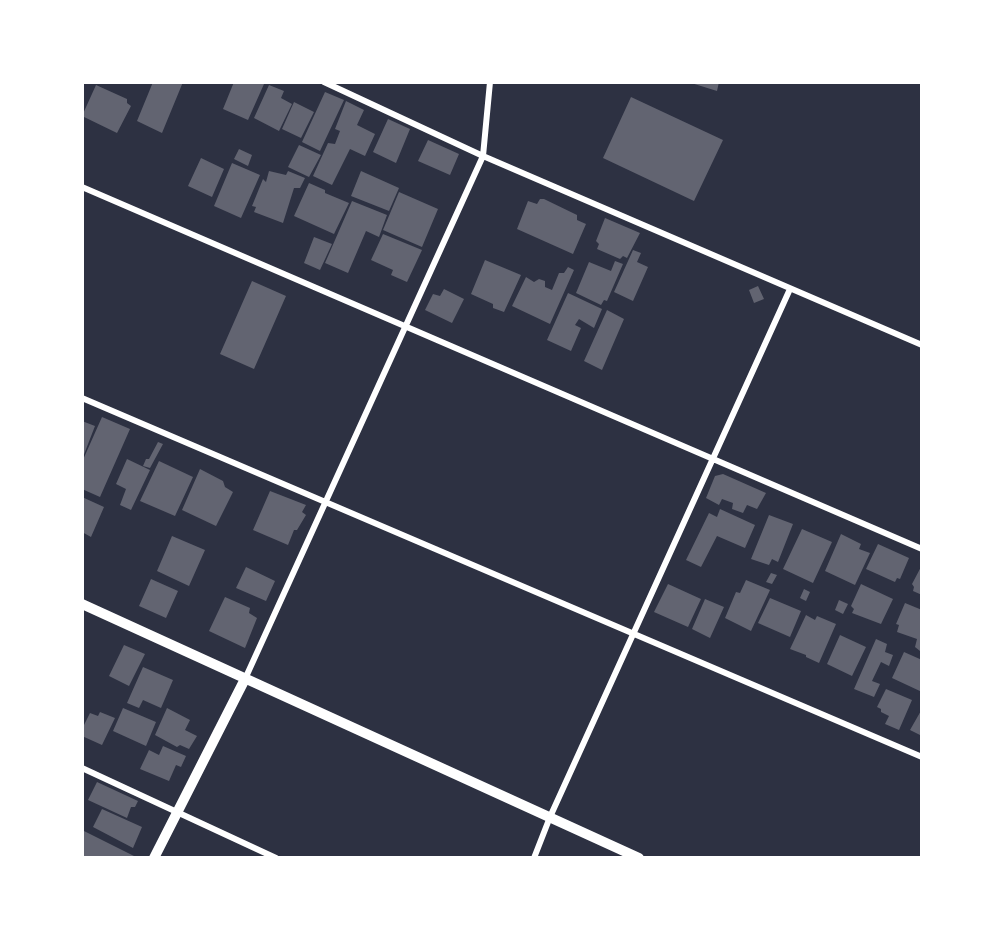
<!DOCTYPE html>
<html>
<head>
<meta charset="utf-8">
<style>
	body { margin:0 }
	#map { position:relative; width:1004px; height:940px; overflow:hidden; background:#2d3142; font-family:"DM Sans",sans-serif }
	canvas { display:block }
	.frame { position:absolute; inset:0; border:84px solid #fff; pointer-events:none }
</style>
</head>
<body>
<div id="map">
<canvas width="1004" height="940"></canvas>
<div class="frame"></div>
</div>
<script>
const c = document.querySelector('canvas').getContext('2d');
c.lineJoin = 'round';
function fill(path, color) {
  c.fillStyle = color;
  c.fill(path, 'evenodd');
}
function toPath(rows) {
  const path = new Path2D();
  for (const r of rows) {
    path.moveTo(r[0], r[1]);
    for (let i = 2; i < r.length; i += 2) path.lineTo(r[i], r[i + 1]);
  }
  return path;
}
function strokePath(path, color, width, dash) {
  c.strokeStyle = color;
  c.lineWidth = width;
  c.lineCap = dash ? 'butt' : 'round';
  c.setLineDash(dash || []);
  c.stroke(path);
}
fill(toPath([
	[153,82,183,82,162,133,137,121],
	[234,82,260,82,264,84,248,120,223,109],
	[688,82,719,82,717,91],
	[96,85,127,99,127,103,131,106,117,133,82,116],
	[269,85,284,91,281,98,292,104,279,131,254,118],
	[325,92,344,100,320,151,302,142],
	[631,97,723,140,694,201,603,158],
	[346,101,364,110,357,125,375,134,365,156,350,149,332,185,313,176,328,143,335,144,340,131,335,129],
	[294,102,314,112,301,138,282,129],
	[388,119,410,129,396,163,373,152],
	[428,140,459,154,450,175,418,161],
	[299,145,321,155,309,177,288,167],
	[239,149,252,155,248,166,234,159],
	[201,158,224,169,212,197,188,186],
	[232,163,260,175,241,218,214,206],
	[269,171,286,175,288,171,305,178,300,188,294,188,283,223,254,212,256,207,252,206,263,179,266,182],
	[361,171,399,188,389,211,351,196],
	[309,183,325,190,325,193,349,203,334,234,294,216],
	[399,192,438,209,422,247,383,230],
	[540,199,544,199,577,215,577,220,586,224,573,254,517,229,528,201,537,204],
	[352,201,387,215,379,237,366,231,348,273,325,263],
	[605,218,640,233,627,258,623,256,620,259,597,249,599,244,596,241],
	[383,234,422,250,407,282,391,275,393,270,371,260],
	[314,237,332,244,320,270,304,263],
	[633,250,641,253,637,262,648,267,633,301,614,292],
	[485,260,521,275,504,312,493,308,493,304,471,294],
	[615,261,623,264,607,301,604,300,601,305,576,293,589,262,611,271],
	[568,267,574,270,550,324,512,306,526,277,534,282,539,279,545,281,545,287,552,290,559,273,564,273],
	[252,281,286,296,254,369,220,354],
	[758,286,764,299,754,303,749,290],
	[444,289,464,299,452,323,425,310,433,294,440,296],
	[568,293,602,309,594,328,579,319,575,325,581,328,571,351,547,340],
	[607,310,624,319,602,370,584,361],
	[102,417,130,429,100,497,82,489,82,462],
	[82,421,95,426,83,457,82,457],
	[158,442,163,444,150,468,143,466,146,459,149,459],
	[127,459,150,470,131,510,120,505,126,489,116,484],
	[159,461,193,477,175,516,140,501],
	[200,469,223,481,225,487,233,492,216,526,182,510],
	[723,474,766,493,757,509,747,505,743,513,732,509,733,503,722,499,719,505,706,498,715,476],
	[270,491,306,505,302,512,306,515,297,530,294,530,288,545,253,530],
	[82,497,104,507,91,537,82,532],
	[720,509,755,525,745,548,717,536,701,567,686,560,709,513,717,517],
	[769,515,793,524,778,562,772,559,769,565,751,559],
	[802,529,832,542,813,583,783,569],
	[841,534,861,544,859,549,870,553,855,585,825,571],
	[172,536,205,550,189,586,157,571],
	[878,544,909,558,900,579,897,578,895,582,866,569],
	[922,565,922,595,913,591,914,587,912,584],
	[246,567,275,581,266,601,236,588],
	[771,573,777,575,772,584,766,582],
	[151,579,178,591,166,618,139,606],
	[746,580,770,590,751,631,725,618,736,592,740,593],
	[668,584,701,599,688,627,654,612],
	[861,584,893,599,881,624,852,613,854,609,851,606],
	[804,589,810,592,806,601,800,598],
	[225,597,250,608,249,613,257,618,245,648,209,631],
	[770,598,801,611,790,637,758,623],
	[705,599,724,607,710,638,692,629],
	[839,600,848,604,843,614,835,610],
	[905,603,922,610,920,651,915,647,917,639,897,632,899,625,896,624],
	[806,615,815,620,817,616,836,624,819,663,806,657,806,655,790,649],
	[840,635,866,647,852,676,827,664],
	[876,639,887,644,885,652,893,655,889,666,881,662,872,681,880,684,874,697,854,689],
	[124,645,145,654,129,686,109,676],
	[904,652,922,660,922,692,892,678],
	[143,667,173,680,161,708,143,700,139,708,127,703],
	[886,689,912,700,899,730,885,724,889,716,881,712,881,709,877,707],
	[123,708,156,722,146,746,113,731],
	[167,708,190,720,185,730,197,736,189,749,180,745,177,747,155,735],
	[922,709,922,736,910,730],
	[100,712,115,718,102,745,82,736,82,729,90,713,98,716],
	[163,746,186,756,181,767,176,765,169,781,140,769,149,750,159,755],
	[97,782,138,801,135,807,131,807,127,818,88,800],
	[102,809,142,827,133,848,93,827],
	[82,830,138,858,82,858]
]), '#626471');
strokePath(toPath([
	[324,82,483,156,922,345],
	[82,187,922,549],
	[82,398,922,757],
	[245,679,483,156,490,82],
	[82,768,276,858],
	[534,858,550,817,790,289]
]), '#fff', 6);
strokePath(toPath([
	[82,604,639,858],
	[154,858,245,679]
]), '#fff', 10);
</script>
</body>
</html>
